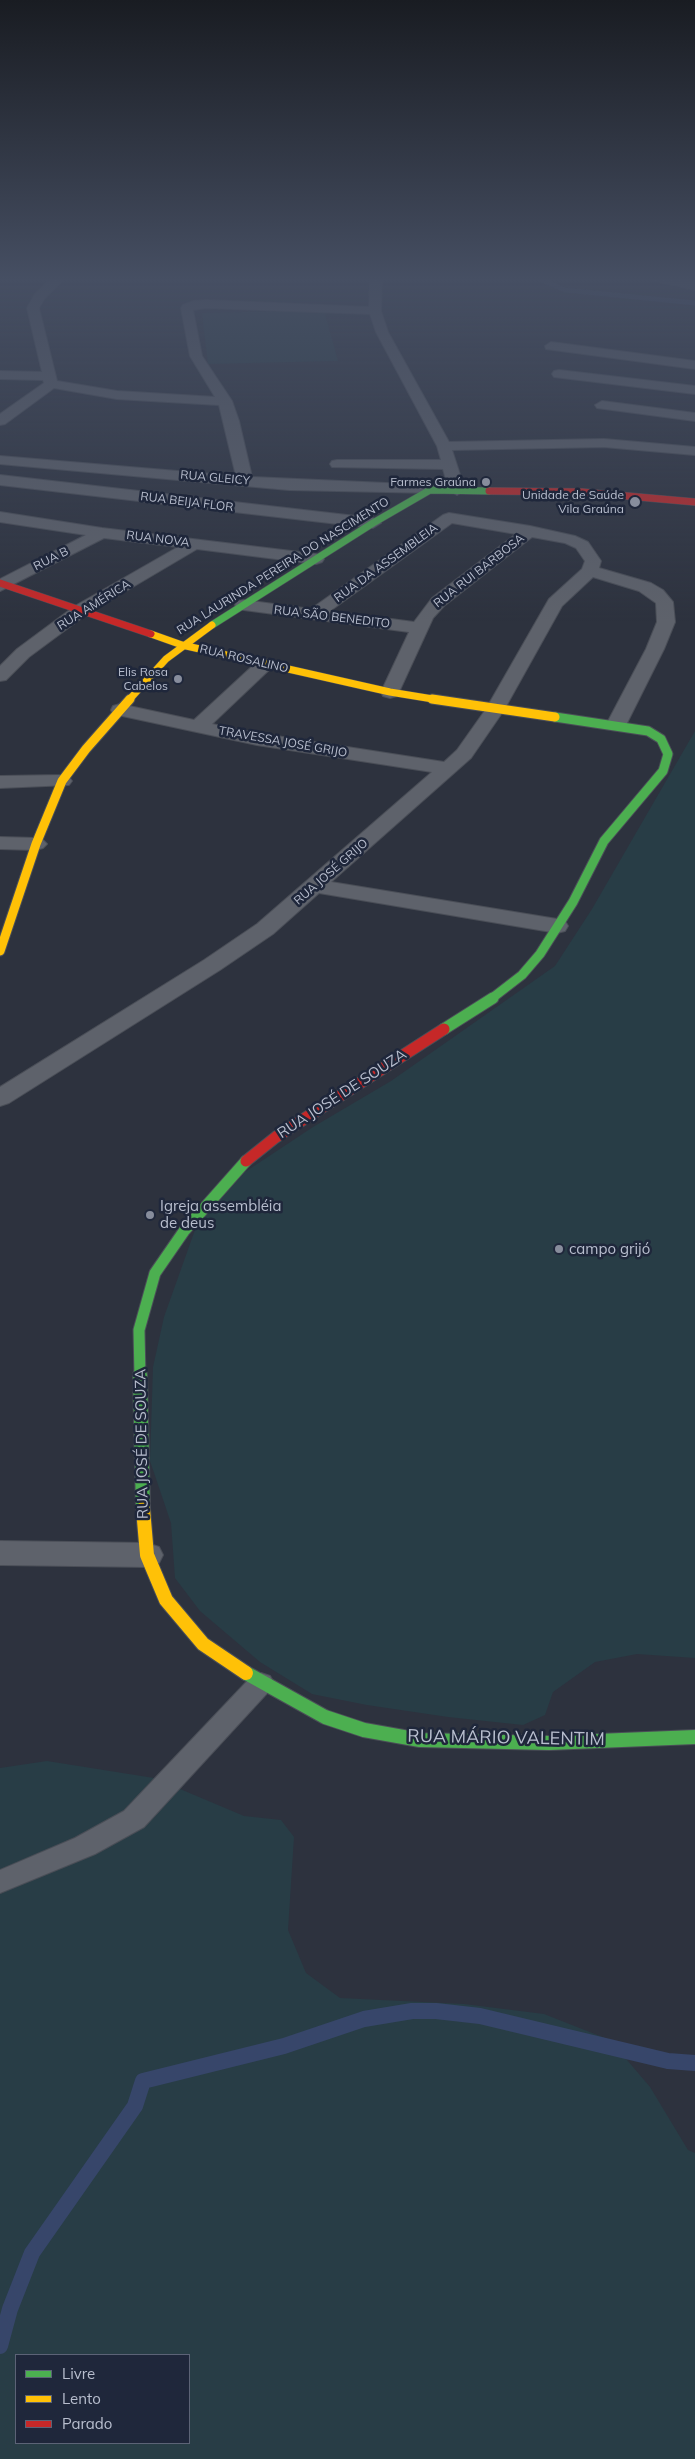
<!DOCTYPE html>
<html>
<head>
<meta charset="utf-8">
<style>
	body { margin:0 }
	#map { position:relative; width:695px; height:2459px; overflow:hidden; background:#2d323e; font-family:Mulish,sans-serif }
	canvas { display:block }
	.legend { position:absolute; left:15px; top:2354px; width:175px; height:90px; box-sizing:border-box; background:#1f273b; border:1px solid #5c6376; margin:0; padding:6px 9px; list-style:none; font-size:15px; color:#b8bece }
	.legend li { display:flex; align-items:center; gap:10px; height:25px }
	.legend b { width:25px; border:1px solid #5c6376 }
</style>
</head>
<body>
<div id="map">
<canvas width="695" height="2459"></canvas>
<ul class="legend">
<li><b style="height:6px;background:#4caf50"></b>Livre</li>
<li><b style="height:6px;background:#ffc107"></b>Lento</li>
<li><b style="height:6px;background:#c62828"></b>Parado</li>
</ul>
</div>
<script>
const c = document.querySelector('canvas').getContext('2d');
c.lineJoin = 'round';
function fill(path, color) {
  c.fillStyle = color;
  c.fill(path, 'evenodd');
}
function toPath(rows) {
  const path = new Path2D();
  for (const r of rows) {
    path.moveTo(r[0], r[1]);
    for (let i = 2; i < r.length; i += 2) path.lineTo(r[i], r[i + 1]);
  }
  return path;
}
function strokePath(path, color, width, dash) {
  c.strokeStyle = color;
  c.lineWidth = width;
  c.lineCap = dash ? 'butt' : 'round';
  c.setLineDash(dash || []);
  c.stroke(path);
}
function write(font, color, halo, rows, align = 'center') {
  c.font = font + ' Mulish,sans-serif';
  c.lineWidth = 5;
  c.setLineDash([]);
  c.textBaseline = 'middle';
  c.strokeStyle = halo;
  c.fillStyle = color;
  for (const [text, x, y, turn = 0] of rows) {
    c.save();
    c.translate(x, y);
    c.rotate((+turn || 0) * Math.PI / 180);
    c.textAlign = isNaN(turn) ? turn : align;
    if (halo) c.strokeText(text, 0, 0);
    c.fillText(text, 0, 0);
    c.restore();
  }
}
fill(toPath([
	[324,310,338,361,208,364,202,313],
	[695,731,695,1658,637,1654,595,1662,553,1692,545,1715,523,1725,448,1717,367,1705,312,1694,260,1662,200,1611,175,1578,171,1523,150,1461,153,1367,164,1317,196,1227,245,1172,313,1127,391,1081,555,966,592,909],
	[47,1761,154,1778,244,1816,281,1820,294,1837,288,1930,306,1973,340,1998,464,2004,544,2014,610,2040,650,2087,688,2150,695,2153,695,2459,0,2459,0,1768],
	[16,2355,189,2355,189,2443,16,2443]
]), '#283d46');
strokePath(toPath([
	[537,278,565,290,695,303]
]), '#37466a', 5);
strokePath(toPath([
	[0,2346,10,2309,32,2253,135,2106,143,2081,284,2046,364,2019,412,2011,436,2011,480,2016,668,2061,695,2063]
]), '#37466a', 16);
const lane = toPath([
	[261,1673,270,1676,274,1683,270,1690,144,1827,95,1854,0,1893,0,1870,75,1838,124,1811,252,1676,261,1673]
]);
const street = toPath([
	[52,278,65,278,44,299,39,308,57,381,117,391,215,397,190,356,181,308,183,305,193,301,206,300,369,307,370,278,382,278,381,311,388,332,449,442,604,439,695,447,695,455,604,447,452,450,465,490,457,495,449,490,443,469,332,467,330,464,332,461,337,460,441,460,437,446,376,332,370,314,206,308,193,310,202,356,232,401,239,421,252,477,430,485,435,487,438,490,435,493,289,490,0,464,0,456,236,476,219,405,117,399,54,388,5,424,0,425,0,414,44,383,43,380,0,379,0,371,42,372,27,308,35,294,52,278],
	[649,278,672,278,695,282,695,290,651,280,649,278],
	[551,342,695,361,695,369,546,349,545,346,551,342],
	[559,370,695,386,695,394,554,377,552,374,554,371,559,370],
	[602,401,695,413,695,421,597,408,595,405,602,401],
	[0,475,373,518,381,523,373,528,0,485,0,475],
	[0,512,102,528,316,554,322,556,324,559,322,562,316,564,197,549,87,614,29,657,6,680,0,681,0,666,17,649,75,606,178,547,104,538,0,591,0,579,86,535,0,522,0,512],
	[449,513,530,526,575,536,588,542,601,561,599,568,651,583,663,590,673,602,675,622,664,649,626,725,623,729,609,729,606,725,646,649,657,622,656,603,639,591,593,577,562,606,504,710,471,758,331,882,557,919,565,921,568,926,565,931,557,933,319,893,273,934,220,970,9,1103,0,1106,0,1087,204,960,257,924,432,772,257,745,113,714,111,710,113,706,120,704,194,720,259,660,265,659,271,660,274,664,271,668,212,724,257,733,444,762,457,750,486,709,549,599,582,569,585,561,576,548,565,543,532,537,444,606,433,618,399,692,397,696,390,698,383,696,381,692,409,632,244,610,238,609,235,605,238,601,244,600,311,609,443,515,449,513],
	[452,523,516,534,432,598,414,622,330,611,452,523],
	[62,775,69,777,72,781,69,785,0,788,0,776,62,775],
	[0,837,36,838,43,840,47,844,43,848,36,850,0,849,0,837],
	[0,1541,147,1543,159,1547,163,1555,159,1563,147,1567,0,1565,0,1541]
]);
const fastFar3 = toPath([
	[212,625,373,523,430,490,489,491]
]);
const fastFar2 = toPath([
	[491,999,522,975,540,954,573,902,604,841,663,771,668,754,661,739,648,731,555,717]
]);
const fastFar1 = toPath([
	[444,1029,493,998],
	[140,1377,139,1330,155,1273,184,1231,246,1161]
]);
const fast = toPath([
	[140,1375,143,1509],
	[246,1673,325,1717,364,1730,420,1740,549,1743,695,1737]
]);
const slowFar2 = toPath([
	[151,634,182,645,390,692,439,700],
	[129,700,166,659,212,625]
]);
const slowFar1 = toPath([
	[432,699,555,717],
	[0,951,36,844,62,781,86,749,130,699]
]);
const slow = toPath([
	[143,1509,147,1555,166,1600,203,1644,246,1673]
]);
const jamFar1 = toPath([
	[489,491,582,492,695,502],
	[0,583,151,634]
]);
const jam = toPath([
	[246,1161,276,1137,444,1029]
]);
strokePath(lane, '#4a4e57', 2);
strokePath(street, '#4a4e57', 2);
strokePath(fastFar3, '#4a4e57', 8);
strokePath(fastFar2, '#4a4e57', 11);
strokePath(fastFar1, '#4a4e57', 13);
strokePath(fast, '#4a4e57', 16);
strokePath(slowFar2, '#4a4e57', 8);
strokePath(slowFar1, '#4a4e57', 11);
strokePath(slow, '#4a4e57', 16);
strokePath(jamFar1, '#4a4e57', 8);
strokePath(jam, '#4a4e57', 13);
fill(lane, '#5e626b');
fill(street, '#5e626b');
strokePath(fastFar3, '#4caf50', 7);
strokePath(fastFar2, '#4caf50', 9);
strokePath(fastFar1, '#4caf50', 11);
strokePath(fast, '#4caf50', 14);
strokePath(slowFar2, '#ffc107', 7);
strokePath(slowFar1, '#ffc107', 9);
strokePath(slow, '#ffc107', 14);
strokePath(jamFar1, '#c62828', 7);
strokePath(jam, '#c62828', 11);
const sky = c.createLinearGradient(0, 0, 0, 622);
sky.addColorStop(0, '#191c22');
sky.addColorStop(0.45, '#464f63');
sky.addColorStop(1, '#464f6300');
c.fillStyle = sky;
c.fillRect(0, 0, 695, 622);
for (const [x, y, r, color] of [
	[486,482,5,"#878d9c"],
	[635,502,6,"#878d9c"],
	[178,679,5,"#878d9c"],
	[150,1215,5,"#878d9c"],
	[559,1249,5,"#878d9c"]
]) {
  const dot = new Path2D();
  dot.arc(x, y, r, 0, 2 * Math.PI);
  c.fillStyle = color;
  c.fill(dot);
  strokePath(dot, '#1f273b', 2);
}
write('12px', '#b8bece', '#1f273b', [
	["RUA GLEICY",215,478,5],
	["RUA BEIJA FLOR",187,502,7],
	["RUA NOVA",158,539,7],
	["RUA B",51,559,-27],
	["RUA DA ASSEMBLEIA",386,563,-36],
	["RUA LAURINDA PEREIRA DO NASCIMENTO",283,566,-32],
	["RUA RUI BARBOSA",479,571,-38],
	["RUA AMÉRICA",94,605,-32],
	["RUA SÃO BENEDITO",332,617,7],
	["RUA ROSALINO",244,659,13],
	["TRAVESSA JOSÉ GRIJO",283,742,10],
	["RUA JOSÉ GRIJO",331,872,-41]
]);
write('12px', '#b8bece', '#1f273b', [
	["Farmes Graúna",476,482],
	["Unidade de Saúde",624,495],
	["Vila Graúna",624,509],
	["Elis Rosa",168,672],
	["Cabelos",168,686]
], 'right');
write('15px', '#b8bece', '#1f273b', [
	["RUA JOSÉ DE SOUZA",342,1094,-33],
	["RUA JOSÉ DE SOUZA",142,1444,-91]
]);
write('15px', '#b8bece', '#1f273b', [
	["Igreja assembléia",160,1206],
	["de deus",160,1223],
	["campo grijó",569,1249]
], 'left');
write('18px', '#b8bece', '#1f273b', [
	["RUA MÁRIO VALENTIM",506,1738,1]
]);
</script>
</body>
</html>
